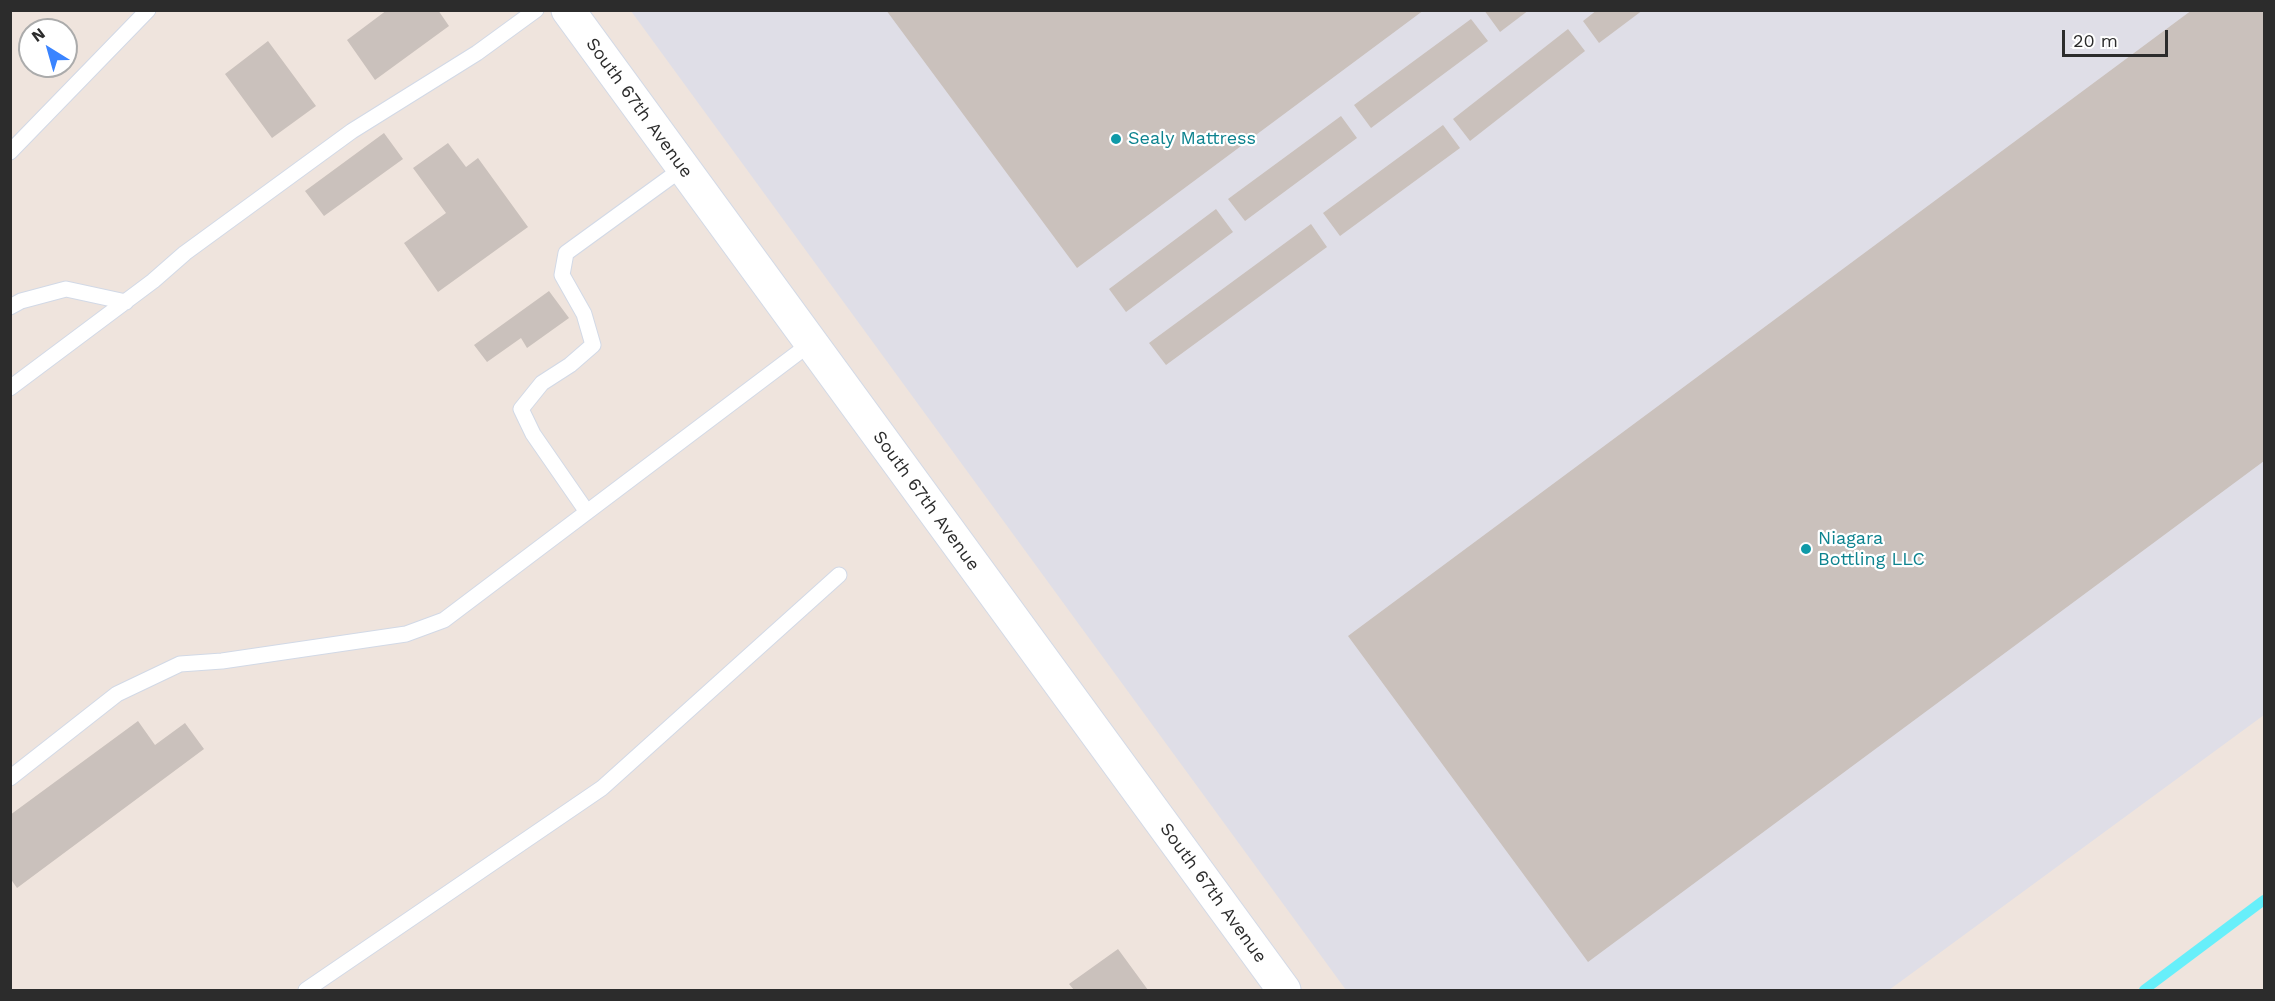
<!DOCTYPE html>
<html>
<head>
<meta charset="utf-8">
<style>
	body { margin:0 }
	#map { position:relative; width:2275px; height:1001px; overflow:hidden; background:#efe4dd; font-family:"Work Sans",sans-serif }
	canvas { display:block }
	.frame { position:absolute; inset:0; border:12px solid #2c2c2c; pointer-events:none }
	.north { position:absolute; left:18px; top:18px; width:60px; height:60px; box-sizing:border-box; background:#fff; border:2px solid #ababab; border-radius:50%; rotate:323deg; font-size:16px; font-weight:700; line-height:24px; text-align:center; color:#2c2c2c }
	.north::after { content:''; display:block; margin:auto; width:21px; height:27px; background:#3a84ff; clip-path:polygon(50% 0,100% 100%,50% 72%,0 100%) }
	.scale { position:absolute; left:2062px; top:30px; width:106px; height:27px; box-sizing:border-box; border:3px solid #2c2c2c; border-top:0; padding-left:8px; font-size:18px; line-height:21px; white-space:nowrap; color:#2c2c2c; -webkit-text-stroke:4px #fff; paint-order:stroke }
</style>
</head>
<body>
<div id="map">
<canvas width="2275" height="1001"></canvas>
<div class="frame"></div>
<div class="north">N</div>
<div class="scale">20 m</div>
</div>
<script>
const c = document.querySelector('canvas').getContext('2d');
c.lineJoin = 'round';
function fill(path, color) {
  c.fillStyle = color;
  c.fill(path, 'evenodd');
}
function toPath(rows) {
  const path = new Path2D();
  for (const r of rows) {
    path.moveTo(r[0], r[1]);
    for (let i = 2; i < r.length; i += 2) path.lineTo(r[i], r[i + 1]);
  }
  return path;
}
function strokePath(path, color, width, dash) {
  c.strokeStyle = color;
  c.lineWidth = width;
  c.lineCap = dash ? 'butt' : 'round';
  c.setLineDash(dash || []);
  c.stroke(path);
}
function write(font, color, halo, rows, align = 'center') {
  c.font = font + ' "Work Sans",sans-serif';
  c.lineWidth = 4.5;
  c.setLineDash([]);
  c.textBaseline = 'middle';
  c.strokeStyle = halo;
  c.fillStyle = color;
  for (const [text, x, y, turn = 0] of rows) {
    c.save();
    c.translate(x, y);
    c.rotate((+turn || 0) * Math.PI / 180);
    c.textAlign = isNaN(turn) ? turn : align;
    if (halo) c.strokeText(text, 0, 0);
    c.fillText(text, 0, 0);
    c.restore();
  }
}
fill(toPath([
	[631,11,2264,11,2264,715,1889,990,1346,990]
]), '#dfdee7');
strokePath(toPath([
	[2144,990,2264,900]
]), '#67effa', 10);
fill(toPath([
	[387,10,438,10,449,26,375,80,347,40],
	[886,10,1424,10,1077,268],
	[1484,10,1529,10,1500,32],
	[1597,10,1643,10,1599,43,1583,21],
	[2192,10,2264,10,2264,461,1588,962,1348,636],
	[1471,19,1488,41,1371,128,1354,105],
	[1568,29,1585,51,1470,141,1453,119],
	[268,41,316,106,272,138,225,74],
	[1341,116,1357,138,1245,221,1228,199],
	[1443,125,1460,148,1340,236,1323,213],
	[384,133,403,159,324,216,305,191],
	[448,143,466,167,478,158,528,227,438,292,404,243,446,213,413,168],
	[1216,209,1233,232,1126,312,1109,289],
	[1311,224,1327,247,1166,365,1149,343],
	[549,291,569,318,527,348,521,338,487,362,474,345],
	[138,721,155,745,185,723,204,749,17,888,10,878,10,815],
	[1118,949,1148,990,1074,990,1069,984]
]), '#cac1bc');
const lane = toPath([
	[10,152,148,10],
	[10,307,21,301,66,289,126,302],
	[10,388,153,281,185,253,352,131,477,53,536,10],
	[587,512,533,434,521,409,542,383,570,365,593,345,584,314,562,275,566,253,683,168],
	[10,778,117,694,180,664,222,661,406,634,444,620,811,343],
	[306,990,602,788,839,575]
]);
const secondary = toPath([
	[568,10,1284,990]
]);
strokePath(lane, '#d2d9e6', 17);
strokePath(secondary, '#d2d9e6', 35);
strokePath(lane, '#fff', 15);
strokePath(secondary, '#fff', 33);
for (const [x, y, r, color] of [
	[1116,139,6,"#0f9aa8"],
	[1806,549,6,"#0f9aa8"]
]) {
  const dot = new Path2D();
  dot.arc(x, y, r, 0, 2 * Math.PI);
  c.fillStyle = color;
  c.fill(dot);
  strokePath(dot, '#fff', 2);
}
write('18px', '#2c2c2c', '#fff', [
	["South 67th Avenue",639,108,54],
	["South 67th Avenue",926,501,54],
	["South 67th Avenue",1213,893,54]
]);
write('18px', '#0d838f', '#fff', [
	["Sealy Mattress",1128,139],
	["Niagara",1818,539],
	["Bottling LLC",1818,560]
], 'left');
</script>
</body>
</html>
